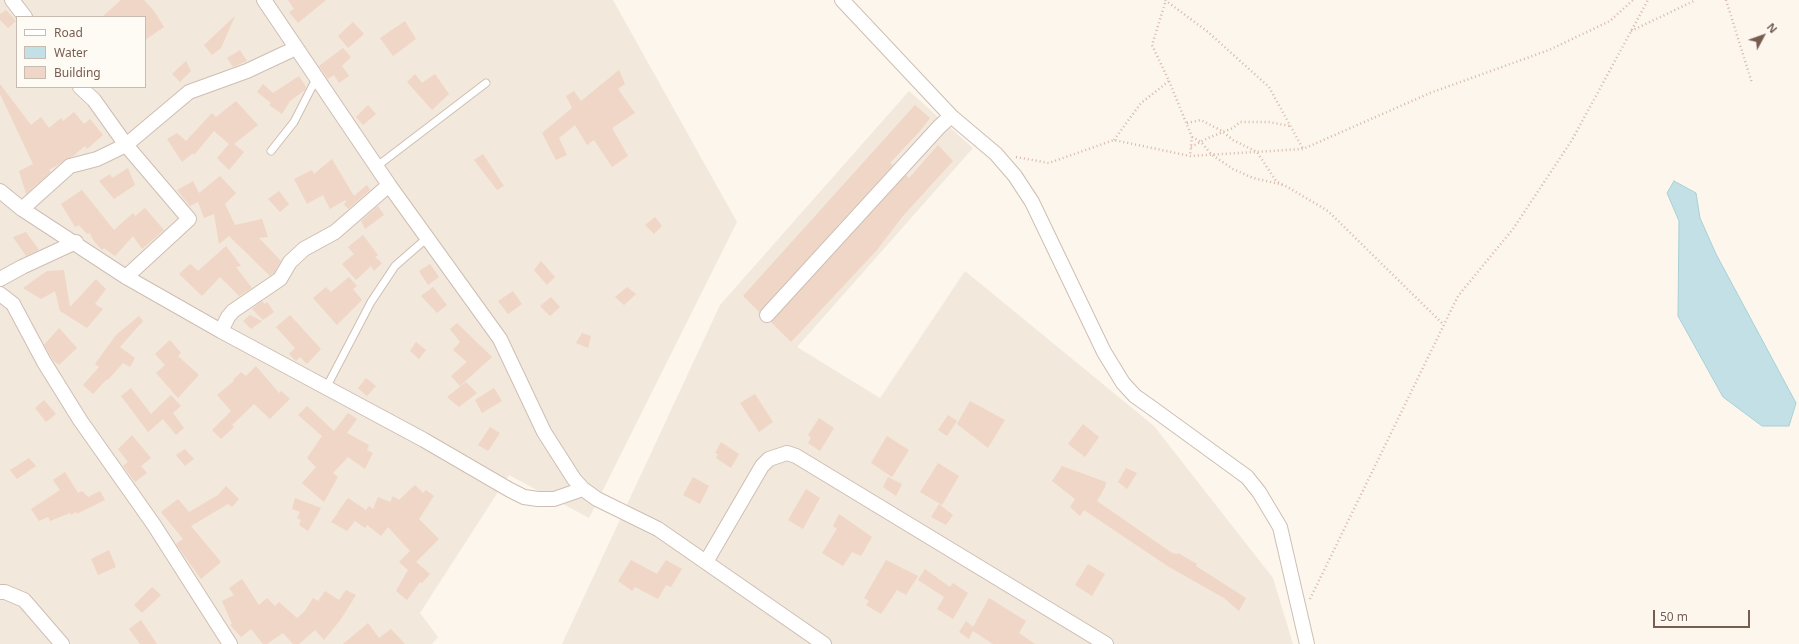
<!DOCTYPE html>
<html>
<head>
<meta charset="utf-8">
<style>
	body { margin:0 }
	#map { position:relative; width:1799px; height:644px; overflow:hidden; background:#fcf6ed; font-family:"Noto Sans",sans-serif }
	canvas { display:block }
	.legend { position:absolute; left:16px; top:16px; width:130px; height:72px; box-sizing:border-box; background:#fefaf4; border:1px solid #c8bbb2; margin:0; padding:5px 7px; list-style:none; font-size:12px; color:#775d50 }
	.legend li { display:flex; align-items:center; gap:8px; height:20px }
	.legend b { width:20px; border:1px solid #c8bbb2 }
	.north { position:absolute; left:1743px; top:16px; width:40px; height:40px; -webkit-text-stroke:3px #fefaf4; paint-order:stroke; rotate:49deg; font-size:11px; font-weight:700; line-height:16px; text-align:center; color:#775d50 }
	.north::after { content:''; display:block; margin:auto; width:14px; height:18px; background:#775d50; clip-path:polygon(50% 0,100% 100%,50% 72%,0 100%) }
	.scale { position:absolute; left:1653px; top:610px; width:97px; height:18px; box-sizing:border-box; border:2px solid #775d50; border-top:0; padding-left:5px; font-size:12px; line-height:14px; white-space:nowrap; color:#775d50; -webkit-text-stroke:3px #fefaf4; paint-order:stroke }
</style>
</head>
<body>
<div id="map">
<canvas width="1799" height="644"></canvas>
<ul class="legend">
<li><b style="height:5px;background:#fff"></b>Road</li>
<li><b style="height:11px;background:#c2e0e5"></b>Water</li>
<li><b style="height:11px;background:#f0d6c6"></b>Building</li>
</ul>
<div class="north">N</div>
<div class="scale">50 m</div>
</div>
<script>
const c = document.querySelector('canvas').getContext('2d');
c.lineJoin = 'round';
function fill(path, color) {
  c.fillStyle = color;
  c.fill(path, 'evenodd');
}
function toPath(rows) {
  const path = new Path2D();
  for (const r of rows) {
    path.moveTo(r[0], r[1]);
    for (let i = 2; i < r.length; i += 2) path.lineTo(r[i], r[i + 1]);
  }
  return path;
}
function strokePath(path, color, width, dash) {
  c.strokeStyle = color;
  c.lineWidth = width;
  c.lineCap = dash ? 'butt' : 'round';
  c.setLineDash(dash || []);
  c.stroke(path);
}
fill(toPath([
	[0,0,613,0,737,222,589,518,509,475,420,613,438,637,432,644,0,644],
	[17,17,145,17,145,87,17,87],
	[909,91,973,148,797,347,880,398,965,271,1154,426,1273,578,1293,644,562,644,720,305]
]), '#f3e8dc');
const water = toPath([
	[1674,181,1696,193,1700,218,1716,254,1796,403,1789,426,1762,426,1723,397,1678,316,1679,221,1667,193,1674,181]
]);
fill(water, '#c2e0e5');
strokePath(water, '#a8d0d6', 1);
fill(toPath([
	[121,0,144,0,154,11,164,27,145,40,145,17,102,17],
	[288,0,326,0,298,23,289,12,294,9],
	[6,10,16,21,8,28,0,20,0,14],
	[235,16,221,48,212,55,204,45],
	[405,21,416,39,393,56,380,38],
	[353,22,364,34,348,48,338,36],
	[343,48,351,57,342,66,349,76,339,83,334,75,328,79,319,66],
	[240,50,247,61,233,67,227,58],
	[186,61,191,71,180,82,172,74],
	[619,70,625,84,618,89,635,113,612,128,628,156,612,167,594,140,587,145,575,125,559,138,567,155,556,160,542,133,572,108,566,96,574,91,581,101],
	[415,74,422,83,435,74,449,94,432,110,407,82],
	[299,76,306,87,305,90,290,101,282,114,269,105,271,103,257,92,263,84,273,93],
	[0,84,31,125,41,117,49,128,61,118,63,121,74,112,84,124,90,119,103,135,87,149,85,146,73,156,49,170,51,172,26,194,19,171,33,164,0,94],
	[236,101,258,125,234,144,244,152,229,170,217,158,229,144,214,131,194,155,193,153,182,162,167,139,177,133,186,141,212,113,216,117],
	[368,105,376,114,363,125,356,117],
	[915,105,930,118,920,131,890,163,893,165,759,312,743,296],
	[938,145,953,161,902,217,877,250,791,342,771,322,906,175,909,178],
	[483,154,504,186,497,190,474,160],
	[332,159,354,196,367,185,370,190,348,209,344,204,346,202,345,200,330,209,323,195,307,204,294,179,312,170,314,174],
	[128,168,135,185,114,199,99,181,110,174,112,178],
	[220,176,236,193,225,204,235,225,262,219,268,237,259,238,281,261,274,273,270,276,229,236,219,244,214,214,204,218,198,202,190,206,177,190,193,181,199,193],
	[82,190,114,230,133,213,135,216,145,208,164,230,142,249,133,236,115,256,104,248,102,250,93,240,90,233,87,234,79,225,75,227,61,204],
	[279,191,289,204,280,212,268,199],
	[378,206,384,215,365,229,361,221],
	[655,217,662,226,654,234,645,225],
	[26,232,39,250,26,256,13,237],
	[363,235,378,255,375,257,382,263,374,271,371,266,356,280,342,264,354,254,348,247],
	[226,246,241,266,236,267,252,288,239,296,220,277,202,296,179,274,190,264,198,271],
	[541,261,555,277,547,285,534,270],
	[430,264,439,277,428,285,419,271],
	[64,270,70,307,96,279,106,289,95,304,103,309,87,328,60,311,55,291,41,299,23,288,47,271],
	[349,277,357,286,353,289,362,300,337,325,313,298,326,287,331,292],
	[433,287,447,305,437,313,421,296],
	[627,287,636,294,624,305,615,297],
	[513,291,522,304,508,314,498,301],
	[551,297,560,307,550,316,540,306],
	[262,301,265,304,267,302,274,312,263,320,252,309],
	[250,315,262,321,251,329,243,321],
	[290,315,321,349,307,364,300,357,296,361,289,354,295,348,276,327],
	[139,316,143,321,120,347,135,358,130,367,123,363,108,380,107,379,93,394,83,385,99,367,95,364,116,335],
	[457,323,492,357,460,386,451,376,467,362,453,350,460,342,450,329],
	[59,328,77,348,59,365,53,360,44,345],
	[582,333,591,336,588,348,576,343],
	[170,340,181,353,178,356,199,375,178,398,156,373,165,365,155,354],
	[416,342,426,350,419,359,410,351],
	[256,366,279,393,281,391,290,399,270,419,254,404,232,425,234,427,221,439,212,430,231,411,217,395,234,381,233,380,241,372,246,376],
	[366,378,376,386,367,396,358,388],
	[466,382,477,393,459,407,447,397],
	[131,388,151,414,171,395,181,406,173,413,184,428,176,435,163,419,148,432,121,396],
	[494,388,502,401,482,413,475,400],
	[755,394,773,422,759,432,740,403],
	[44,400,56,414,46,422,35,408],
	[970,401,1005,420,988,448,957,424],
	[307,406,334,431,348,413,357,419,347,433,369,445,367,450,373,453,365,469,348,457,333,473,338,477,324,502,302,483,316,467,307,458,322,436,298,415],
	[948,415,957,421,947,436,938,430],
	[819,418,834,428,820,451,808,443,811,438,808,435],
	[1083,424,1099,437,1085,457,1068,444],
	[490,427,500,433,488,451,478,445],
	[132,435,151,458,141,466,147,473,135,482,123,466,128,462,118,449],
	[887,436,909,450,892,477,871,463],
	[721,442,739,454,731,468,716,458,718,454,715,453],
	[185,449,194,459,185,466,176,455],
	[29,458,36,466,17,479,10,470],
	[938,463,959,476,942,505,920,492],
	[1062,466,1106,482,1105,487,1097,501,1172,553,1177,554,1178,553,1197,564,1196,566,1246,598,1239,611,1224,598,1169,567,1084,510,1080,516,1070,507,1075,499,1052,481],
	[1126,468,1137,473,1127,489,1118,482],
	[65,472,78,493,82,491,88,497,100,491,105,500,77,514,76,512,71,515,70,513,50,521,48,517,39,521,31,509,60,490,53,480],
	[693,477,709,486,700,504,683,495],
	[888,477,902,484,896,496,883,487],
	[415,485,423,493,426,490,434,496,419,519,439,539,416,562,430,574,422,583,420,582,407,600,396,591,408,570,399,562,410,551,388,527,381,536,367,525,365,528,355,521,347,531,331,522,337,514,339,514,337,513,348,498,366,510,369,506,373,509,378,497,390,502,393,496,399,500],
	[226,486,239,499,232,507,228,504,191,526,221,562,201,579,176,544,183,539,161,512,178,499,189,512,218,495],
	[806,489,820,498,803,529,788,520],
	[295,498,321,508,308,531,299,525,301,520,297,518,300,512,292,509],
	[939,504,953,515,946,525,931,517],
	[839,514,872,537,861,556,852,552,843,566,822,553,837,529,833,526],
	[109,550,116,567,98,575,91,559],
	[631,560,657,574,666,560,682,569,671,587,666,585,658,599,635,587,632,591,618,581],
	[886,560,918,576,906,595,897,590,881,614,866,605,869,601,864,598],
	[1088,564,1105,574,1092,596,1075,585],
	[925,569,950,587,953,583,968,593,953,619,937,609,944,597,918,580],
	[242,579,259,605,267,598,275,606,279,602,297,618,305,611,313,598,318,601,325,591,339,600,346,590,356,595,341,619,324,640,315,630,299,644,293,644,283,633,267,644,263,644,251,629,241,637,230,625,232,624,222,601,234,595,229,588],
	[152,587,161,595,142,613,134,605],
	[989,598,1026,621,1019,633,1035,644,993,644,973,631,969,639,959,632,966,621,973,627],
	[141,620,157,644,140,644,129,629],
	[368,623,379,638,391,629,405,644,343,644]
]), '#f0d6c6');
const service = toPath([
	[271,151,294,122,316,79],
	[376,167,486,83],
	[326,388,371,302,395,266,427,238]
]);
const minor = toPath([
	[12,0,25,17],
	[264,0,389,185,500,339,544,432,574,479,583,489,597,499,658,529,824,644],
	[842,0,951,116,996,154,1015,176,1032,202,1104,352,1123,383,1135,396,1152,408,1247,477,1259,492,1280,527,1307,644],
	[80,87,94,100,126,145,189,219,126,277],
	[0,191,22,209,126,277,221,331,424,440,510,490,524,497,538,499,554,499,583,489],
	[22,209,70,166,97,159,126,145,189,92,247,71,296,48],
	[0,279,22,267,76,242],
	[0,294,13,304,44,362,80,420,154,525,230,644],
	[767,315,939,127,951,116],
	[221,331,228,317,233,311,280,279,290,262,304,249,335,232,389,185],
	[706,562,762,466,769,459,787,453,796,456,1106,644],
	[0,592,5,592,24,600,62,644]
]);
strokePath(service, '#cebeb2', 9);
strokePath(minor, '#cebeb2', 16);
strokePath(toPath([
	[1165,0,1208,32,1269,87,1303,149],
	[1726,0,1752,83],
	[1631,31,1696,0],
	[1169,81,1192,137,1190,156],
	[1187,123,1201,120,1222,131,1233,140,1257,152,1276,181,1283,185],
	[1192,137,1201,142,1212,155,1233,169,1253,178,1284,185,1328,211,1444,325],
	[1114,140,1141,103,1169,81,1152,45,1166,0],
	[1191,147,1208,138,1233,128,1240,122,1269,122,1290,126],
	[1016,157,1049,163,1114,140,1190,156,1303,149,1430,93,1549,50,1610,21,1633,0],
	[1310,599,1458,296,1513,229,1572,140,1648,0]
]), '#d6b9a8', 2.5, [1, 3]);
strokePath(service, '#fff', 7);
strokePath(minor, '#fff', 14);
</script>
</body>
</html>
